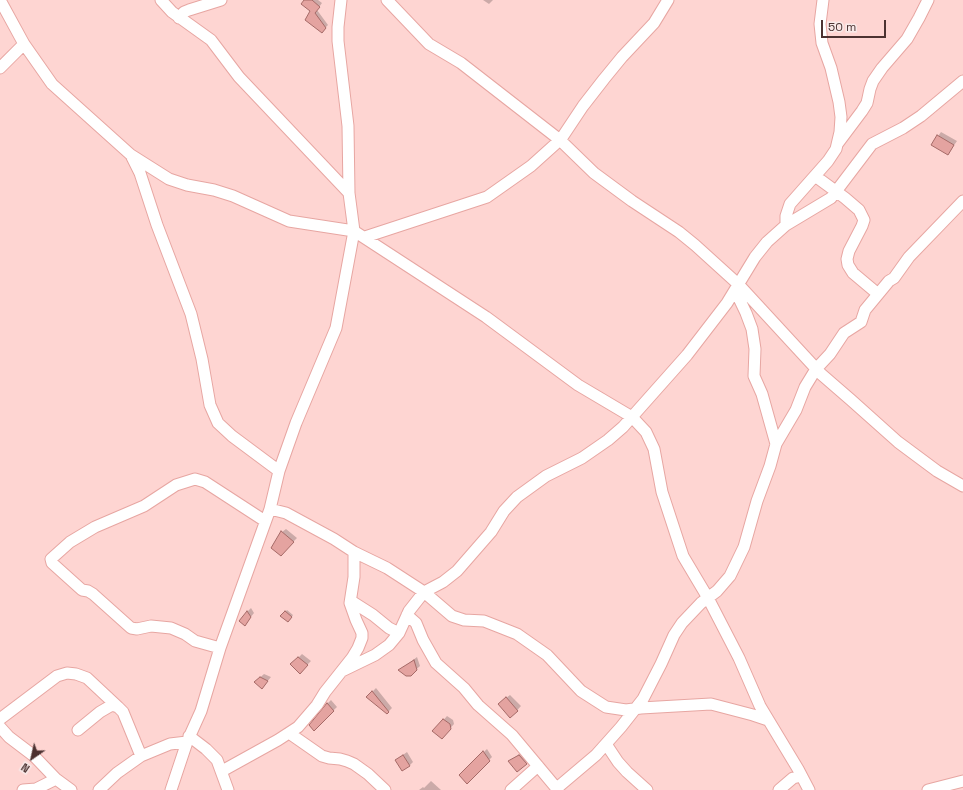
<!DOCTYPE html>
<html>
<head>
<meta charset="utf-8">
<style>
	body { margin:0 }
	#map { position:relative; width:963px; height:790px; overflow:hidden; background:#fed5d2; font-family:"Space Grotesk",sans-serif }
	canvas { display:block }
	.north { position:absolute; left:12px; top:738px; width:40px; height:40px; -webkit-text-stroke:3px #f8eae9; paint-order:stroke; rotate:214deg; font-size:11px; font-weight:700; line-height:16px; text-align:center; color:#4c3231 }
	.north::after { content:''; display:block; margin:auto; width:14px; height:18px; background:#4c3231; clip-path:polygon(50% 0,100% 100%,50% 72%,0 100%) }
	.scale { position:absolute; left:821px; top:20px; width:65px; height:18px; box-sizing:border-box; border:2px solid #4c3231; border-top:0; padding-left:5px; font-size:12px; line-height:14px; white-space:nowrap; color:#4c3231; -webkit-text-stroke:3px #f8eae9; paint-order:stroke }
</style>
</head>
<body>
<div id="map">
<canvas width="963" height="790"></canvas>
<div class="north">N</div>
<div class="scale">50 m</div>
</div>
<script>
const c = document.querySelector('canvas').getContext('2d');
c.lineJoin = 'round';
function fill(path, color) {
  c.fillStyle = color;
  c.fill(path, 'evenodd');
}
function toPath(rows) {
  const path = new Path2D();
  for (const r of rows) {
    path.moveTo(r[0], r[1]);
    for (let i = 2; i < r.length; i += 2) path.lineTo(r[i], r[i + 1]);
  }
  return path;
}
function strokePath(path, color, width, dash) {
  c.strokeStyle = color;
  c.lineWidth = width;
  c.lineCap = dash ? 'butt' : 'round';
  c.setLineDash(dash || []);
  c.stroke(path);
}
fill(toPath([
	[306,0,318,0,322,3,317,10,328,25,324,29],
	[483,0,493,0,489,4],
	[941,132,957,141,948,154,932,145],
	[286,529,297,538,281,554,282,532],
	[251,608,254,613,245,624,247,612],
	[287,610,293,615,290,620,282,616],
	[302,654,311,661,300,672,292,664],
	[417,657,420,666,410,675,400,670],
	[264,674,271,677,262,688,255,682],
	[376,688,392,708,387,713,367,697],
	[510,695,521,706,511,717,502,701],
	[331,700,337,707,314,729,327,704],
	[447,716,453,720,454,724,445,734,434,731],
	[487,749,492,757,467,782,460,775],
	[407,752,413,762,409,766,396,760],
	[523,752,530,760,517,770,509,761],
	[431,781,441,790,419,790,423,787,424,788]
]), '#0003');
const building = toPath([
	[304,0,312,0,320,7,315,13,326,28,322,33,305,20,310,11,301,4,304,0],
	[937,135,954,145,948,155,931,145,937,135],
	[281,531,294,542,281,556,271,548,281,531],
	[247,611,251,617,245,626,239,621,247,611],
	[285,611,292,617,288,622,280,616,285,611],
	[298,657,308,665,300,674,290,664,298,657],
	[414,660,417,670,411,676,406,676,398,670,414,660],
	[260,677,268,681,262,689,254,682,260,677],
	[372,691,389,712,387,714,366,697,372,691],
	[506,697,518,711,510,718,498,704,506,697],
	[327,703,334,711,314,731,309,725,327,703],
	[443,719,450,724,451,729,442,739,432,731,443,719],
	[483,751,490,761,467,784,459,775,483,751],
	[403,755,410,766,402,771,395,760,403,755],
	[519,755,527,764,517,772,508,761,519,755]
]);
fill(building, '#e4a3a0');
strokePath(building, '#a56a67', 1);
const minor = toPath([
	[0,0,24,44,52,84,131,155,169,179,187,185,214,190,233,196,289,221,354,231,486,317,578,385,632,417,646,432,654,449,662,492,683,556,708,598,739,658,760,706,798,769,809,790],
	[161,0,172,12,211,40,239,77,349,193],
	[387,0,429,44,461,63,560,140,594,173,632,201,679,232,695,245,738,284,821,374,851,400,898,442,937,471,963,486],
	[179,18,184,12,189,10,221,0],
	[0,68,24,44],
	[838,143,862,111,867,103,870,89,873,81,882,68,907,39,919,18,928,0],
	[131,155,140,173,157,225,191,314,202,359,210,405,218,423,232,436,279,471],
	[815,176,845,198,859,210,864,220,862,226,849,251,847,259,848,265,853,273,878,294],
	[786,225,786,216,790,204,828,161,836,149,840,132,841,117,839,102,831,68,822,43,820,24,823,0],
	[365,237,487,197,531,166,561,139,583,106,604,79,622,57,654,23,668,0],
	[735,290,746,313,752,329,755,349,754,376,762,394,776,444],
	[270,509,286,513,334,539,354,552,387,568,424,592,452,616,464,620,484,621,517,634,547,655,581,691,606,707,626,710,641,708,711,704,753,715,768,720],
	[351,601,373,615,389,628,399,633],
	[407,615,416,623,423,640,436,663,464,688,478,705,512,735,558,790],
	[220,648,195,641,185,634,171,628,151,626,137,629,131,628,93,594,88,591,82,590,52,563,51,559,70,542,95,527,144,506,176,485,195,479,205,482,265,521],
	[342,671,375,655,389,645,399,633,409,611,424,592,443,582,457,571,491,532,504,511,517,497,546,476,582,458,608,440,623,427,687,355,727,303,755,257,767,242,786,225,831,198,872,144,903,128,921,116,963,81],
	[0,719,57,676,67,673,76,674,87,678,118,707],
	[0,727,9,737,34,756,56,779,71,790],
	[78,730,100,712,112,705,118,707,123,712,141,756],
	[289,733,322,756,329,758,340,759,347,761,354,764,368,774,385,790],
	[189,736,206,749,217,760,228,790],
	[606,744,618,762,627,772,647,790],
	[222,771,278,740,298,727,317,705,325,692,352,658,358,648,362,638,362,633,356,620,350,603,354,577,354,552],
	[557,788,596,755,621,727,643,699,661,664,674,635,682,623,701,603,717,591,730,576,744,547,757,501,770,466,776,444,796,410,805,387,816,369,830,354,844,333,861,322,865,310,889,281,894,278,909,257,963,201],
	[23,790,36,789,56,779],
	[99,790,117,773,141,756,170,744,187,742],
	[171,790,187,742,201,711,220,648,270,509,279,471,296,423,336,328,354,231,349,193,348,126,338,41,338,27,341,0],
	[511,790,538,766],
	[779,790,793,778,801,776],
	[928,790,963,781]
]);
strokePath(minor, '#e7a6a2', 13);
strokePath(minor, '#fff', 11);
</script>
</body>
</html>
